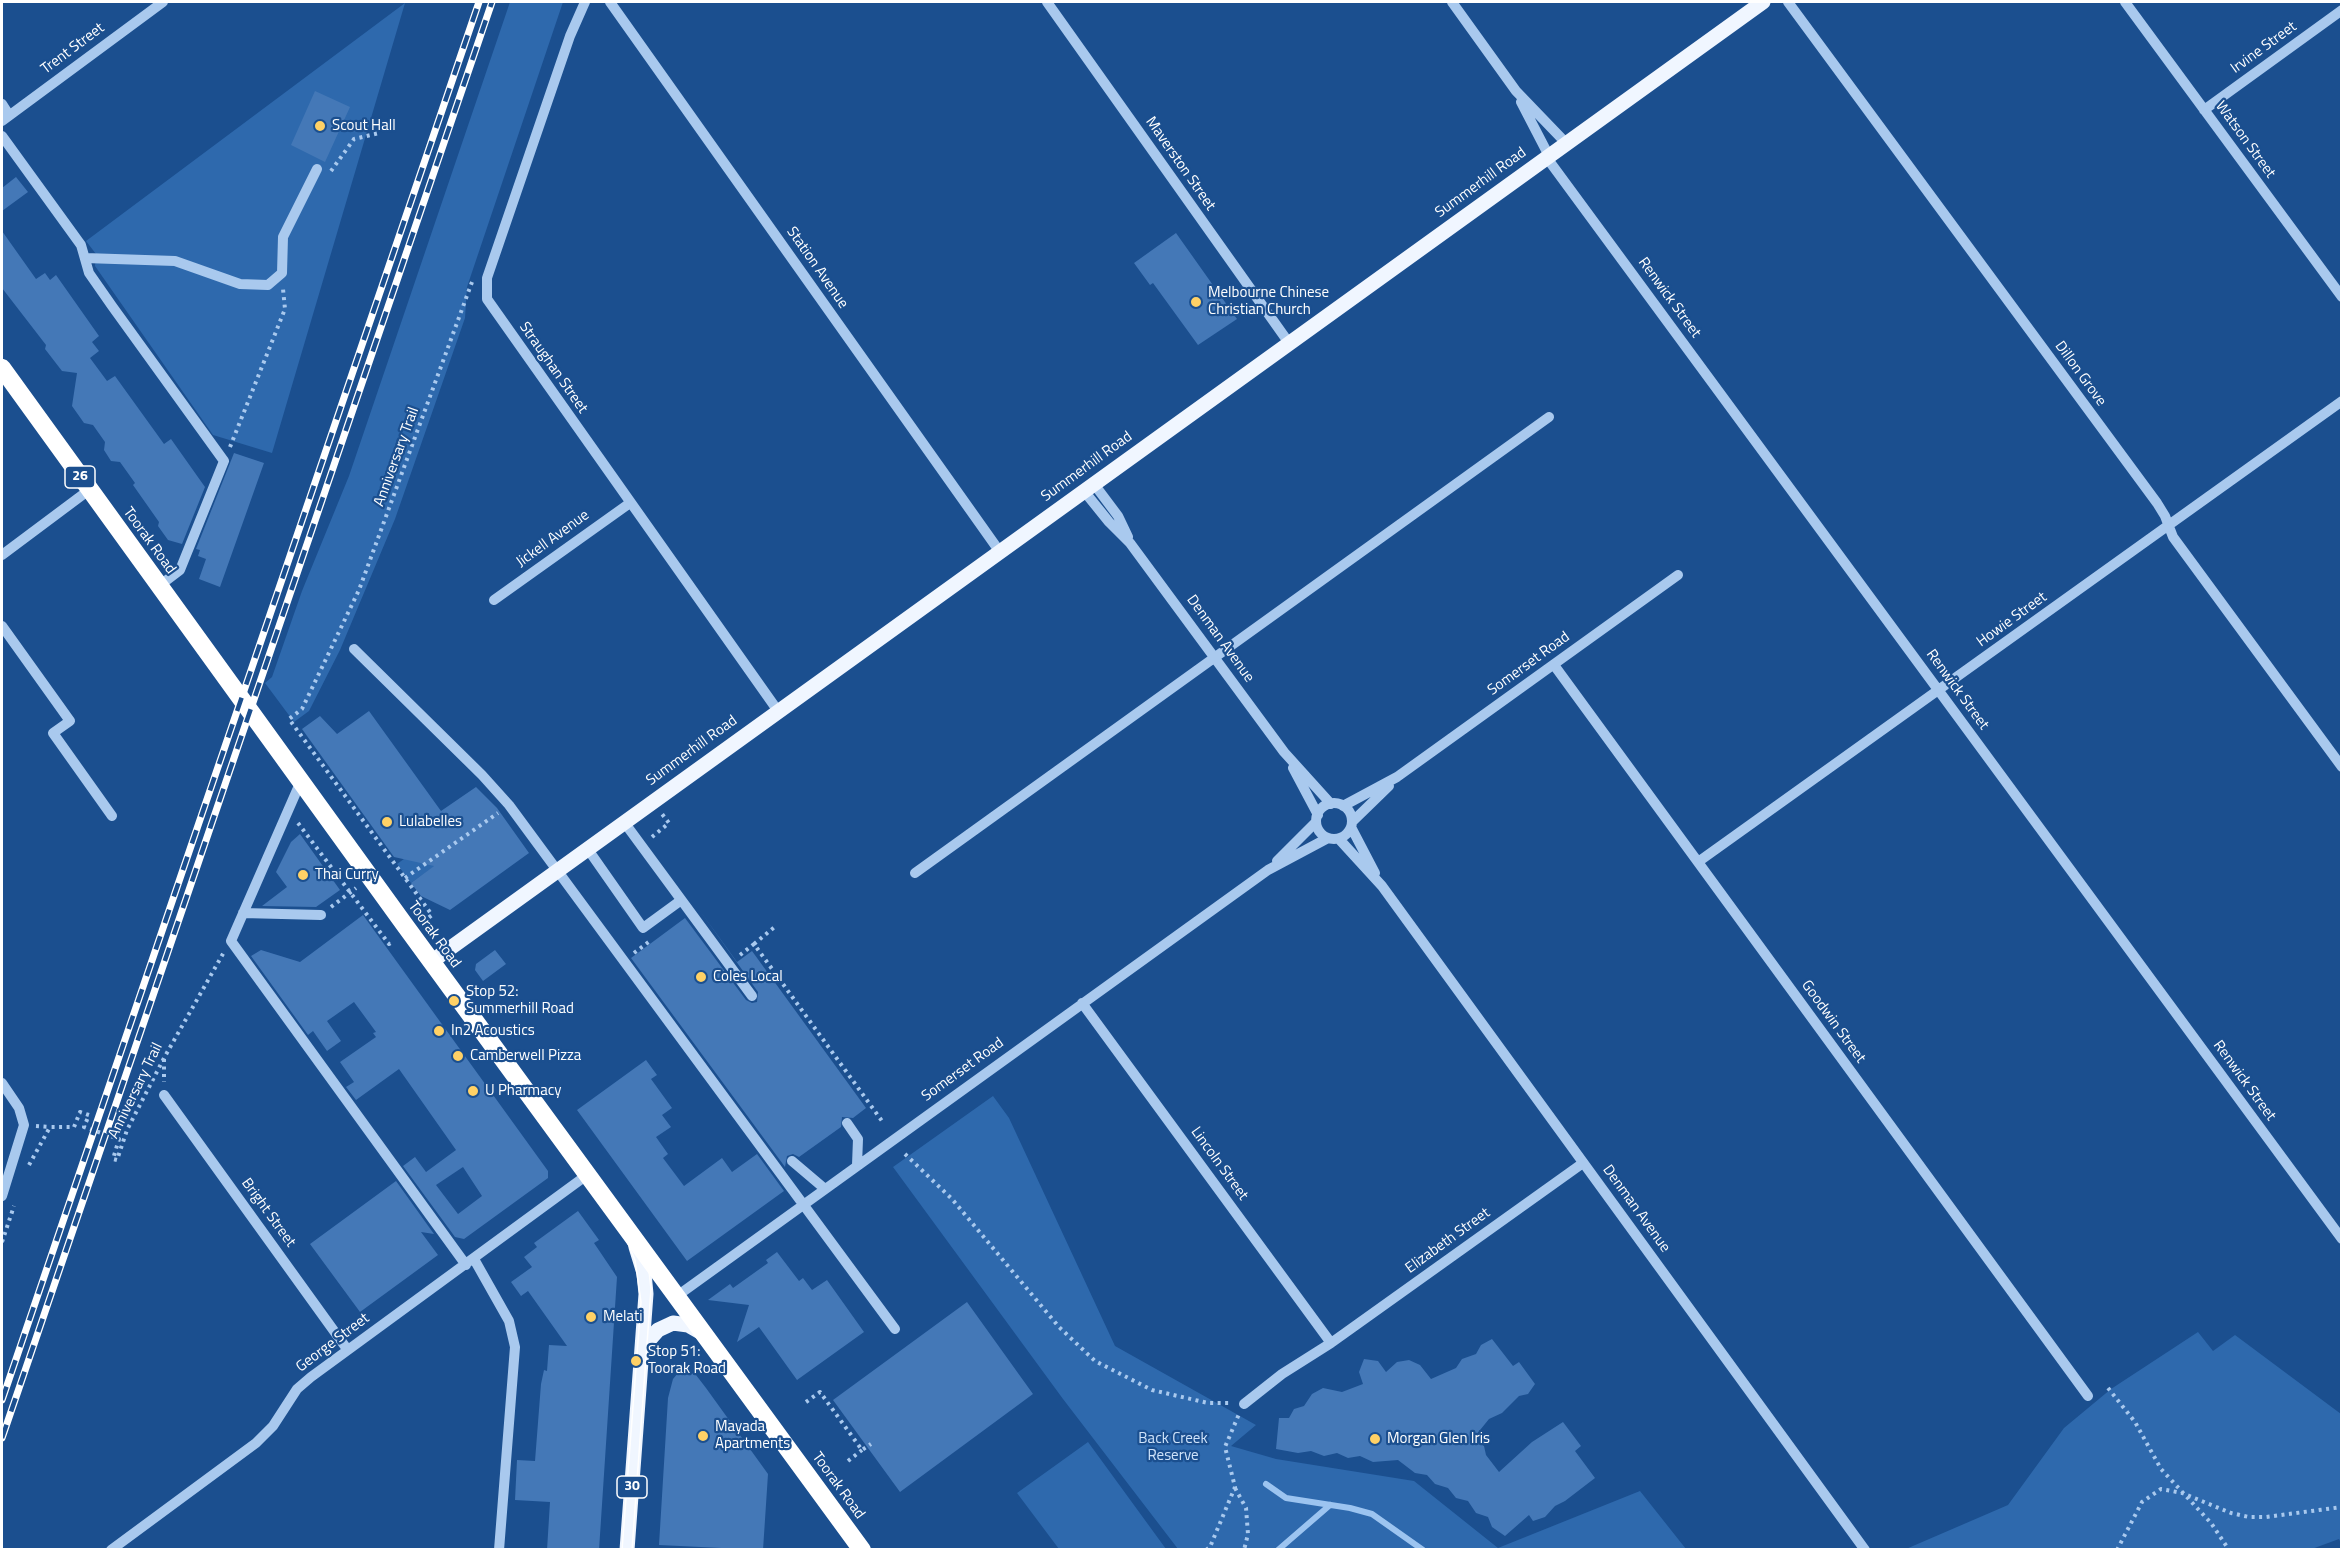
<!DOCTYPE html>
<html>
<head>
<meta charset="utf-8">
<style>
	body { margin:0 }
	#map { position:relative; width:2343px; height:1551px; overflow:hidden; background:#1b4f8f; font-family:"Titillium Web",sans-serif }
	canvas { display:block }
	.frame { position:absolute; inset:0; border:3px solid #fff; pointer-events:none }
</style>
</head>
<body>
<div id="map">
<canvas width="2343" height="1551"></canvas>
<div class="frame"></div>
</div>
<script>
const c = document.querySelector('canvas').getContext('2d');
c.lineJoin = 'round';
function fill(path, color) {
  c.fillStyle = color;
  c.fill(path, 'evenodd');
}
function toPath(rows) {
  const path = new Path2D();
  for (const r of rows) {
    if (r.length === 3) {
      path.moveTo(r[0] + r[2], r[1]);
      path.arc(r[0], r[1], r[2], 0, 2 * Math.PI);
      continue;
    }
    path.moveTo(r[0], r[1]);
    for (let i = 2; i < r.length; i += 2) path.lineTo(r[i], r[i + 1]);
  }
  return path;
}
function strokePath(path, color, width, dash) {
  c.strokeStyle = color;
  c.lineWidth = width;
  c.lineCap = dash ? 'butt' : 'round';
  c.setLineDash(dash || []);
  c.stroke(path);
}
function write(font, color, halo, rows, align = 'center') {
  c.font = font + ' "Titillium Web",sans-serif';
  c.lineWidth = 4.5;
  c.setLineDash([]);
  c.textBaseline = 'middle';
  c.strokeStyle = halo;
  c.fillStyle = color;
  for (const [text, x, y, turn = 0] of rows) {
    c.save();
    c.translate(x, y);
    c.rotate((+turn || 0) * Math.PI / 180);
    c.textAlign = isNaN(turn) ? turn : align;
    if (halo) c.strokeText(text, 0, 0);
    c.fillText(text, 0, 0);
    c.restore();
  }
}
fill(toPath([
	[510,2,563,2,467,287,465,318,395,519,340,650,309,711,294,722,265,683,272,677,302,591,349,476],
	[405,3,272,453,213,435,95,266,96,254,86,241],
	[487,799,503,817,411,883,397,864],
	[993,1096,1009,1118,1115,1346,1256,1425,1231,1446,1276,1459,1414,1481,1498,1548,1640,1491,1686,1549,1178,1549,1063,1399,893,1167],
	[2198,1332,2213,1351,2235,1335,2341,1414,2341,1543,2339,1539,2309,1550,1906,1549,2008,1505,2064,1428,2111,1389],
	[1088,1442,1166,1549,1059,1549,1017,1493]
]), '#2e69ad');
strokePath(toPath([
	[1266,1484,1286,1498,1350,1508,1372,1514,1423,1550],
	[1278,1550,1330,1505]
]), '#9cc4f0', 6);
fill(toPath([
	[315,91,350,107,325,162,291,145],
	[16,177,28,192,2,211,2,188],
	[2,231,36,279,45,273,50,280,56,275,99,336,92,342,99,351,90,358,107,381,115,376,164,444,171,439,205,487,182,544,168,540,158,526,159,522,133,485,135,483,120,462,111,461,104,450,105,442,93,425,84,423,72,406,77,373,62,371,45,349,46,345,2,288],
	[1176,233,1237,319,1198,345,1153,283,1150,285,1134,263],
	[234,453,264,463,220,587,199,579,206,559,198,556,200,550,196,549],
	[369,711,441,811,476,787,497,808,529,853,450,910,421,896,411,883,434,866,394,857,302,729,320,716,337,734],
	[300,834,340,890,316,907,262,906,287,887,276,872,291,842],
	[698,908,737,962,752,951,866,1108,853,1118,842,1117,841,1127,799,1157,793,1154,787,1156,785,1167,631,958,685,918,746,1000,752,1003,757,1002,758,992],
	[363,915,548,1171,548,1178,464,1239,455,1237,403,1166,415,1157,426,1172,456,1150,399,1069,356,1100,346,1087,354,1082,340,1062,376,1037,373,1033,376,1032,354,1002,327,1021,341,1041,327,1051,313,1031,308,1035,251,956,261,950,300,962],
	[463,1167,482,1196,458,1214,436,1185],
	[495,950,506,964,483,981,475,970,476,964],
	[646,1060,657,1075,651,1079,672,1108,662,1115,671,1127,656,1137,668,1154,663,1158,684,1186,722,1158,732,1172,757,1154,784,1191,687,1261,577,1110],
	[396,1181,434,1234,421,1232,438,1255,360,1312,310,1244],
	[578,1211,599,1240,594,1243,617,1277,599,1550,547,1550,550,1502,515,1500,517,1460,535,1461,541,1384,544,1370,547,1371,549,1345,567,1346,528,1291,521,1296,511,1282,532,1267,524,1257,537,1247,534,1243],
	[777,1252,799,1281,803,1278,812,1290,827,1280,864,1332,797,1380,759,1327,737,1342,749,1305,708,1300,730,1284,733,1288,768,1263,766,1260],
	[967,1302,1033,1394,900,1492,833,1400],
	[1492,1339,1513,1366,1519,1362,1535,1384,1528,1394,1519,1396,1502,1413,1489,1419,1472,1440,1484,1446,1486,1455,1499,1472,1532,1442,1563,1422,1581,1446,1575,1451,1595,1478,1565,1501,1555,1506,1545,1517,1533,1521,1529,1515,1505,1536,1492,1527,1488,1517,1476,1513,1468,1501,1456,1498,1448,1488,1435,1484,1427,1475,1415,1473,1398,1460,1373,1462,1360,1456,1348,1458,1337,1453,1324,1456,1311,1451,1298,1453,1276,1449,1279,1418,1289,1418,1294,1409,1304,1406,1312,1394,1323,1388,1342,1392,1363,1384,1359,1372,1364,1359,1378,1361,1386,1372,1397,1362,1409,1360,1420,1365,1431,1379,1456,1368,1462,1359,1476,1354,1481,1345],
	[685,1370,696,1375,706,1388,768,1474,763,1550,659,1545,668,1398,673,1379,678,1373]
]), '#4478b7');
strokePath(toPath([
	[331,171,354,139,379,133],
	[230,447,285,309,283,289],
	[298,823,389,944,394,941],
	[652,837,669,823,662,814],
	[405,878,498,813],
	[331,907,356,888],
	[423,922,432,915,289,719,302,709,359,590,472,282],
	[754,944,777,925],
	[634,953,650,941],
	[740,955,754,944,882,1121],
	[164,1059,164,1082],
	[36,1126,50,1127],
	[905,1154,952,1199,1059,1327,1095,1361,1152,1390,1208,1403,1230,1403],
	[29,1165,50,1127,74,1127,80,1112,89,1115,84,1127,119,1139,113,1159,117,1160,127,1130,164,1058,224,952],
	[2,1242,14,1206],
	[2108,1388,2135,1422,2161,1469,2211,1523,2229,1550],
	[806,1402,820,1392,862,1450,871,1444],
	[848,1461,862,1450],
	[1235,1488,1246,1508,1248,1534,1244,1550],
	[1206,1550,1210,1547,1235,1487,1225,1447,1239,1414],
	[2117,1550,2142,1502,2161,1489,2182,1493,2231,1513,2249,1517,2266,1517,2342,1507]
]), '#a9c9ee', 4, [3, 4.5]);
strokePath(toPath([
	[585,2,570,36,487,278,487,299,778,711],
	[610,2,1000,552],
	[1047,2,1289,343],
	[1452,2,1516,91,1566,143],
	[1788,2,2157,503,2165,516,2173,537,2342,767],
	[2125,2,2342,297],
	[1521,102,1549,156],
	[2,104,9,115],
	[2204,110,2342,10],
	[2,121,163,2],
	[2,136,81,245,89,273,112,306,224,461,180,570,159,586],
	[1547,158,2342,1239],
	[85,258,175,261,240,284,268,285,282,273,283,237,317,169],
	[1094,484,1118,516,1128,537],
	[1084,491,1109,522,1130,543,1284,752,1331,804],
	[2,555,89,490],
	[494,600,630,503],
	[2,626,70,721,53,733,112,816],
	[354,649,482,775,509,805,895,1329],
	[1554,665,2088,1396],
	[1293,768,1318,815],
	[301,781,231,941,466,1265],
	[1334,821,18],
	[1343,806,1397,777,1678,575],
	[624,822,752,996],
	[1352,822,1389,786],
	[1351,827,1375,873],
	[1339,839,1382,886,1865,1550],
	[587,848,643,928,680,901],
	[1277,861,1316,822],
	[1698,862,2342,401],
	[915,873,1549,417],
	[243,913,321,915],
	[1082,1003,1331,1343],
	[2,1083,19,1108,24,1125,2,1196],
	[164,1095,347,1349],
	[847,1123,858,1139,857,1165],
	[792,1161,825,1189],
	[474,1259,509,1321,515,1347,499,1550],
	[677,1296,1268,870,1328,838],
	[1244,1404,1282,1374,1331,1343,1583,1163],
	[111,1550,256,1443,273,1426,297,1389,311,1377,587,1175]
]), '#a9c9ee', 10);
strokePath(toPath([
	[431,962,1763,2],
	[642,1348,658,1330,673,1323,688,1325,702,1333],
	[627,1550,646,1294,644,1273,636,1247]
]), '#f0f6ff', 15);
strokePath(toPath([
	[2,368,404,924,862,1550]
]), '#fff', 18);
strokePath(toPath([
	[2,360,638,1238,648,1262,651,1289,632,1550],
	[2,377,626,1239,635,1260,641,1302,622,1550]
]), '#fff', 1.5);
const rail = toPath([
	[2,1400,479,2],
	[2,1438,492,2]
]);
strokePath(rail, '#fff', 7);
strokePath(rail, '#1b4f8f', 4.5, [14]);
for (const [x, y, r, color] of [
	[320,126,6,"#ffd166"],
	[1196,302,6,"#ffd166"],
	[387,822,6,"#ffd166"],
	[303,875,6,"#ffd166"],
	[701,977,6,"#ffd166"],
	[454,1001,6,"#ffd166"],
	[439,1031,6,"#ffd166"],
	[458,1056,6,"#ffd166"],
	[473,1091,6,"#ffd166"],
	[591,1317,6,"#ffd166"],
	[636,1361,6,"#ffd166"],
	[703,1436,6,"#ffd166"],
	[1375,1439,6,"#ffd166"]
]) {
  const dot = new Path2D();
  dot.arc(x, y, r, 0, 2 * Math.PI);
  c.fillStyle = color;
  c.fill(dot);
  strokePath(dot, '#1b4f8f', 2);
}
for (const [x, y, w] of [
	[80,477,30],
	[632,1487,30]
]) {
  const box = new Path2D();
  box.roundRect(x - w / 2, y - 11, w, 22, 4.5);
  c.fillStyle = '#1b4f8f';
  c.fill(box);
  strokePath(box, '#fff', 1.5);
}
write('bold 14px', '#fff', null, [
	["26",80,477],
	["30",632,1487]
]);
write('15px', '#fff', '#1b4f8f', [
	["Irvine Street",2264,48,-36],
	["Trent Street",73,49,-37],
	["Watson Street",2245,140,54],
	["Maverston Street",1180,164,55],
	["Summerhill Road",1481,183,-36],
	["Station Avenue",817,268,55],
	["Renwick Street",1669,298,54],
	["Straughan Street",553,368,55],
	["Dillon Grove",2080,374,54],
	["Anniversary Trail",397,457,-70],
	["Summerhill Road",1087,467,-36],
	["Jickell Avenue",553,539,-36],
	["Toorak Road",149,541,54],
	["Howie Street",2012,620,-36],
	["Denman Avenue",1220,639,54],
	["Somerset Road",1529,664,-36],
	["Renwick Street",1957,690,54],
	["Summerhill Road",692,751,-36],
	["Toorak Road",434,935,54],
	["Goodwin Street",1833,1022,54],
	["Somerset Road",963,1070,-36],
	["Renwick Street",2244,1081,54],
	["Anniversary Trail",136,1091,-64],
	["Lincoln Street",1219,1164,54],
	["Denman Avenue",1636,1209,54],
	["Bright Street",268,1213,54],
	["Elizabeth Street",1448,1241,-36],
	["George Street",333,1343,-37],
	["Toorak Road",838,1486,54]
]);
write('15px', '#fff', '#1b4f8f', [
	["Scout Hall",332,126],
	["Melbourne Chinese",1208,293],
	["Christian Church",1208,310],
	["Lulabelles",399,822],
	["Thai Curry",315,875],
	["Coles Local",713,977],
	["Stop 52:",466,992],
	["Summerhill Road",466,1009],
	["In2 Acoustics",451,1031],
	["Camberwell Pizza",470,1056],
	["U Pharmacy",485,1091],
	["Melati",603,1317],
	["Stop 51:",648,1352],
	["Toorak Road",648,1369],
	["Mayada",715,1427],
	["Apartments",715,1444],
	["Morgan Glen Iris",1387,1439]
], 'left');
write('15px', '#cfe3fa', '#1b4f8f', [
	["Back Creek",1173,1439],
	["Reserve",1173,1456]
]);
</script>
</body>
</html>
